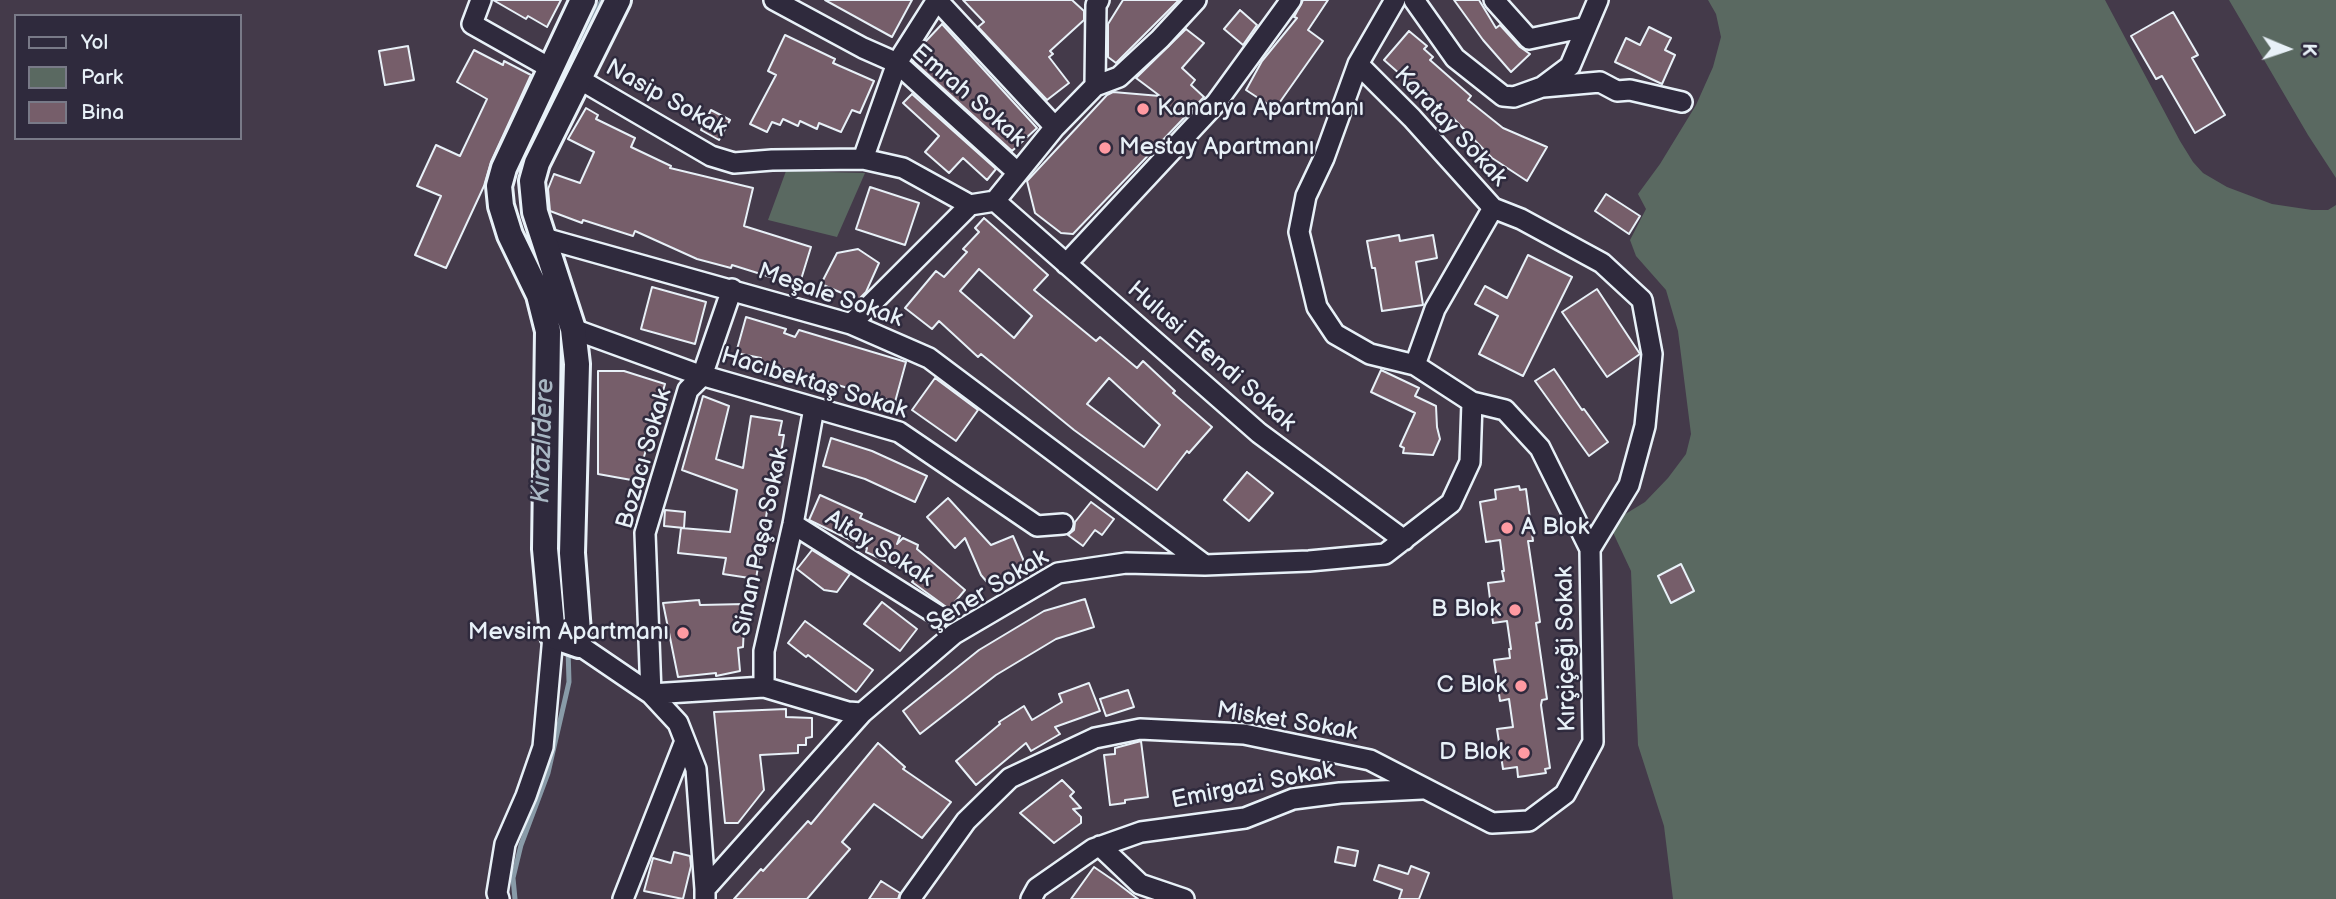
<!DOCTYPE html>
<html>
<head>
<meta charset="utf-8">
<style>
	body { margin:0 }
	#map { position:relative; width:2336px; height:899px; overflow:hidden; background:#443a4a; font-family:"Balsamiq Sans",sans-serif }
	canvas { display:block }
	.legend { position:absolute; left:14px; top:14px; width:228px; height:126px; box-sizing:border-box; background:#2f2a3d; border:2px solid #797a88; margin:0; padding:9px 12px; list-style:none; font-size:21px; color:#e8f1f8 }
	.legend li { display:flex; align-items:center; gap:14px; height:35px }
	.legend b { width:35px; border:2px solid #797a88 }
	.north { position:absolute; left:2252px; top:14px; width:70px; height:70px; -webkit-text-stroke:5px #2f2a3d; paint-order:stroke; rotate:92deg; font-size:19px; font-weight:700; line-height:28px; text-align:center; color:#e8f1f8 }
	.north::after { content:''; display:block; margin:auto; width:24px; height:32px; background:#e8f1f8; clip-path:polygon(50% 0,100% 100%,50% 72%,0 100%) }
</style>
</head>
<body>
<div id="map">
<canvas width="2336" height="899"></canvas>
<ul class="legend">
<li><b style="height:9px;background:#2f2a3d"></b>Yol</li>
<li><b style="height:19px;background:#5a6961"></b>Park</li>
<li><b style="height:19px;background:#765e6a"></b>Bina</li>
</ul>
<div class="north">K</div>
</div>
<script>
const c = document.querySelector('canvas').getContext('2d');
c.lineJoin = 'round';
function fill(path, color) {
  c.fillStyle = color;
  c.fill(path, 'evenodd');
}
function toPath(rows) {
  const path = new Path2D();
  for (const r of rows) {
    path.moveTo(r[0], r[1]);
    for (let i = 2; i < r.length; i += 2) path.lineTo(r[i], r[i + 1]);
  }
  return path;
}
function strokePath(path, color, width, dash) {
  c.strokeStyle = color;
  c.lineWidth = width;
  c.lineCap = dash ? 'butt' : 'round';
  c.setLineDash(dash || []);
  c.stroke(path);
}
function write(font, color, halo, rows, align = 'center') {
  c.font = font + ' "Balsamiq Sans",sans-serif';
  c.lineWidth = 5;
  c.setLineDash([]);
  c.textBaseline = 'middle';
  c.strokeStyle = halo;
  c.fillStyle = color;
  for (const [text, x, y, turn = 0] of rows) {
    c.save();
    c.translate(x, y);
    c.rotate((+turn || 0) * Math.PI / 180);
    c.textAlign = isNaN(turn) ? turn : align;
    if (halo) c.strokeText(text, 0, 0);
    c.fillText(text, 0, 0);
    c.restore();
  }
}
fill(toPath([
	[1708,0,2105,0,2180,141,2193,162,2203,173,2227,187,2272,204,2312,210,2328,210,2336,205,2336,899,1673,899,1664,826,1638,745,1631,571,1609,524,1645,502,1668,478,1686,454,1691,434,1678,331,1666,290,1636,256,1630,240,1646,209,1638,194,1660,164,1696,105,1713,67,1721,37,1716,14],
	[2229,0,2336,0,2336,178,2308,135],
	[786,171,865,173,837,237,768,220]
]), '#5a6961');
strokePath(toPath([
	[532,147,537,131,602,0],
	[515,899,513,878,521,845,548,773,569,682,568,648]
]), '#899ba8', 5);
const building = toPath([
	[493,0,561,0,547,27,528,16,526,19,493,0],
	[825,0,912,0,892,37,825,0],
	[963,0,1072,0,1084,11,1084,20,1050,51,1053,54,1049,57,1069,83,1047,100,978,27,984,22,963,0],
	[1123,0,1179,0,1116,63,1108,57,1108,24,1123,0],
	[1303,0,1328,0,1308,30,1323,41,1275,109,1246,90,1262,61,1297,18,1294,17,1303,0],
	[1454,0,1479,0,1496,28,1500,25,1520,47,1530,54,1511,72,1483,40,1454,0],
	[1240,10,1257,25,1243,45,1224,29,1240,10],
	[2173,12,2198,55,2192,58,2225,115,2195,133,2162,76,2156,79,2131,36,2173,12],
	[942,24,1037,128,1012,151,913,61,926,41,942,24],
	[1649,27,1671,38,1665,50,1675,55,1662,84,1615,62,1626,38,1640,45,1649,27],
	[1186,29,1204,43,1182,68,1195,80,1191,85,1204,97,1073,234,1061,233,1035,213,1027,181,1107,95,1113,92,1160,96,1136,78,1186,29],
	[1409,31,1427,46,1424,49,1433,57,1430,60,1471,96,1468,100,1503,128,1547,147,1527,181,1492,158,1453,118,1451,119,1384,60,1409,31],
	[785,35,835,59,833,63,874,81,860,113,852,110,841,132,819,123,817,129,800,121,798,126,783,119,780,125,772,122,767,132,750,124,776,75,768,71,785,35],
	[408,46,414,80,385,85,379,51,408,46],
	[474,50,503,65,504,61,531,75,491,162,484,186,446,268,415,255,441,196,417,186,436,145,460,156,487,99,457,82,474,50],
	[912,94,996,169,987,180,963,158,949,173,925,152,939,136,903,103,912,94],
	[586,108,598,115,596,119,635,138,631,147,671,166,670,168,753,188,744,226,811,247,799,286,732,265,731,268,697,259,635,231,633,236,583,220,582,223,550,211,548,189,554,174,580,183,594,152,568,139,586,108],
	[711,110,730,120,719,140,701,130,711,110],
	[870,187,919,203,905,245,856,229,870,187],
	[1606,194,1640,216,1629,234,1595,211,1606,194],
	[984,218,1048,275,1034,290,1096,341,1100,337,1137,368,1143,361,1175,391,1173,393,1212,427,1189,453,1187,451,1157,490,1074,430,981,354,978,357,939,321,932,329,905,308,936,271,944,277,967,252,963,249,979,232,975,228,984,218],
	[979,269,1032,316,1014,338,960,291,979,269],
	[1109,378,1160,425,1144,447,1087,404,1109,378],
	[1399,235,1400,241,1433,235,1437,258,1416,262,1423,305,1382,311,1375,268,1372,268,1367,241,1399,235],
	[858,249,879,263,866,292,858,300,821,284,837,253,858,249],
	[1528,255,1572,277,1523,376,1479,354,1498,316,1475,304,1485,286,1507,298,1528,255],
	[652,287,706,302,695,344,641,329,652,287],
	[1597,289,1640,354,1607,377,1562,312,1597,289],
	[746,317,786,329,784,333,795,337,799,330,906,362,895,402,760,362,761,358,736,353,746,317],
	[1554,369,1582,410,1584,409,1608,442,1589,456,1535,381,1554,369],
	[1381,370,1419,388,1415,396,1436,406,1437,427,1440,439,1433,455,1403,453,1404,448,1400,446,1415,413,1371,392,1381,370],
	[598,371,624,371,665,384,637,481,598,474,598,371],
	[935,378,978,410,956,441,912,410,935,378],
	[703,396,729,406,716,459,743,468,751,416,782,421,779,435,784,435,777,477,773,477,769,503,763,500,760,505,767,511,756,579,723,574,726,558,678,553,681,528,730,532,737,490,682,470,703,396],
	[831,438,872,451,927,476,915,502,865,479,823,466,831,438],
	[1247,472,1273,493,1249,521,1224,500,1247,472],
	[1519,486,1520,490,1526,489,1533,541,1528,541,1540,622,1536,623,1547,699,1542,700,1541,705,1550,768,1545,769,1546,773,1518,777,1517,767,1503,769,1497,729,1513,727,1509,699,1500,701,1494,660,1510,658,1509,649,1511,649,1507,621,1493,623,1488,583,1504,581,1502,571,1504,571,1500,540,1486,542,1480,502,1496,499,1495,490,1519,486],
	[820,495,862,514,860,518,900,536,897,544,903,538,918,545,917,549,965,590,949,609,912,582,918,576,866,552,867,548,809,520,820,495],
	[948,498,991,545,1013,536,1026,566,987,582,981,575,965,538,955,548,927,517,948,498],
	[1091,502,1114,519,1102,535,1095,530,1083,546,1068,535,1074,530,1075,522,1091,502],
	[665,510,685,512,684,528,664,526,665,510],
	[812,550,850,574,837,592,824,590,797,569,812,550],
	[1681,564,1694,591,1671,603,1658,576,1681,564],
	[1085,599,1094,627,1056,639,996,675,920,734,903,711,979,650,1044,611,1085,599],
	[699,600,700,605,745,604,743,647,738,648,740,671,716,676,716,673,678,677,663,603,699,600],
	[882,602,917,629,900,651,864,624,882,602],
	[805,621,873,670,856,692,808,655,806,657,788,643,805,621],
	[1089,683,1100,711,1055,727,1060,734,1031,751,1026,743,976,785,956,761,1000,724,999,722,1024,706,1032,720,1062,702,1059,694,1089,683],
	[1128,690,1134,707,1106,716,1100,699,1128,690],
	[786,709,786,717,812,718,812,737,806,738,806,745,798,745,798,753,760,755,764,790,738,823,725,823,714,712,786,709],
	[1141,741,1148,797,1125,800,1125,803,1110,805,1104,755,1115,754,1115,748,1141,741],
	[878,743,905,767,903,769,951,802,922,838,874,804,842,842,850,849,807,899,734,899,761,869,763,871,808,821,811,824,878,743],
	[1062,780,1074,792,1070,796,1081,808,1073,809,1081,817,1081,823,1054,843,1020,813,1062,780],
	[1338,847,1358,851,1355,866,1335,862,1338,847],
	[674,852,690,856,691,866,683,899,644,891,653,858,671,863,674,852],
	[1379,865,1408,874,1411,866,1429,873,1419,899,1399,899,1402,890,1374,880,1379,865],
	[1094,867,1113,880,1138,899,1071,899,1094,867],
	[881,881,900,893,898,899,869,899,881,881]
]);
fill(building, '#765e6a');
strokePath(building, '#e8f1f8', 2);
const minor = toPath([
	[481,0,472,24,550,68],
	[774,0,863,48,897,63,1017,172],
	[937,0,1055,127],
	[1414,0,1455,58,1503,96,1514,97,1542,87,1570,66,1598,0],
	[1494,0,1529,39,1586,27],
	[1358,64,1412,118,1493,208,1521,219,1602,263,1642,300,1652,354,1645,426,1629,485,1590,549],
	[579,79,711,156,734,163,772,160,863,159,903,168,970,205],
	[1095,86,1119,77,1160,39,1196,0],
	[1543,87,1600,82,1617,91,1630,90,1682,102],
	[863,159,897,63,937,0],
	[995,201,1259,433,1404,540],
	[544,238,851,324,929,358,1205,565],
	[1066,264,1216,103,1291,0],
	[851,324,970,205,995,201,1055,127,1095,86,1096,5,1099,0],
	[573,329,694,373,899,432,1037,526,1063,524],
	[1415,365,1435,309,1493,208],
	[793,524,939,616],
	[579,645,651,694,764,687,848,712,862,713],
	[764,687,764,651,793,524,814,408],
	[1100,846,1140,884,1184,899],
	[705,889,696,769,678,723,651,694,645,533,688,390,702,376,732,289],
	[499,899,497,893,505,844,526,796,543,747,553,636],
	[623,899,685,741],
	[705,899,705,889,862,713,954,634,1058,573,1126,563,1205,565,1309,561,1385,554,1451,503,1470,462,1472,402],
	[910,899,966,821,1010,778,1095,738,1140,729,1244,734,1370,760,1492,823,1529,821,1565,794,1593,742,1590,549,1540,448,1505,410,1472,402,1415,365,1370,354,1335,334,1317,307,1299,232,1306,196,1324,158,1358,64,1395,0],
	[1031,899,1037,888,1093,849,1141,832,1245,818,1293,799,1340,793,1422,789]
]);
const tertiary = toPath([
	[583,0,504,168,499,186,501,206,510,235,539,295,548,331,545,549,553,636,579,645,572,553,577,364,573,329,535,212,532,181,537,163,618,0]
]);
strokePath(minor, '#e8f1f8', 24);
strokePath(tertiary, '#e8f1f8', 30);
strokePath(minor, '#2f2a3d', 19);
strokePath(tertiary, '#2f2a3d', 24);
for (const [x, y, r, color] of [
	[1143,109,7,"#ff9aa2"],
	[1105,148,7,"#ff9aa2"],
	[1507,528,7,"#ff9aa2"],
	[1515,610,7,"#ff9aa2"],
	[683,633,7,"#ff9aa2"],
	[1521,686,7,"#ff9aa2"],
	[1524,753,7,"#ff9aa2"]
]) {
  const dot = new Path2D();
  dot.arc(x, y, r, 0, 2 * Math.PI);
  c.fillStyle = color;
  c.fill(dot);
  strokePath(dot, '#2f2a3d', 2.5);
}
write('24px', '#e8f1f8', '#2f2a3d', [
	["Emrah Sokak",968,96,41],
	["Nasip Sokak",666,99,29],
	["Karatay Sokak",1450,127,47],
	["Meşale Sokak",830,296,19],
	["Hulusi Efendi Sokak",1211,357,41],
	["Hacıbektaş Sokak",814,384,17],
	["Bozacı Sokak",645,459,-74],
	["Sinan Paşa Sokak",762,542,-78],
	["Altay Sokak",879,549,32],
	["Şener Sokak",988,591,-31],
	["Kırçiçeği Sokak",1567,649,-91],
	["Misket Sokak",1287,722,9],
	["Emirgazi Sokak",1253,786,-11]
]);
write('24px', '#e8f1f8', '#2f2a3d', [
	["Kanarya Apartmanı",1157,109,"left"],
	["Mestay Apartmanı",1119,148,"left"],
	["A Blok",1521,528,"left"],
	["B Blok",1501,610],
	["Mevsim Apartmanı",669,633],
	["C Blok",1507,686],
	["D Blok",1510,753]
], 'right');
write('italic 26px', '#a8b7c3', '#2f2a3d', [
	["Kirazlıdere",544,441,-88]
]);
</script>
</body>
</html>
